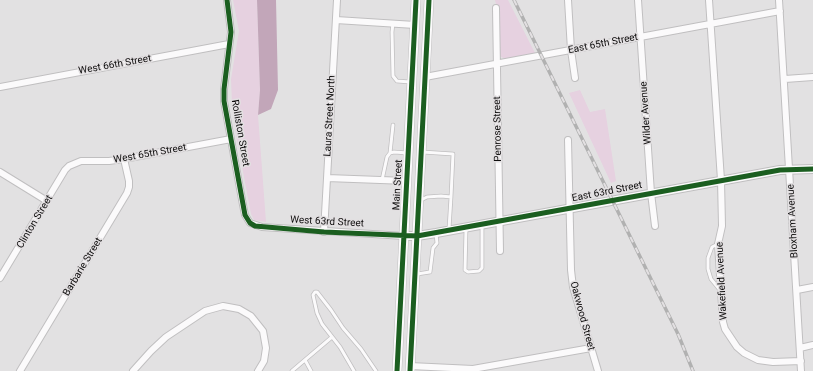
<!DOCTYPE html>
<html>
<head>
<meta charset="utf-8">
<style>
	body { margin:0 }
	canvas { display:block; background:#e2e1e2 }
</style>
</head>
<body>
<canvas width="813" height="371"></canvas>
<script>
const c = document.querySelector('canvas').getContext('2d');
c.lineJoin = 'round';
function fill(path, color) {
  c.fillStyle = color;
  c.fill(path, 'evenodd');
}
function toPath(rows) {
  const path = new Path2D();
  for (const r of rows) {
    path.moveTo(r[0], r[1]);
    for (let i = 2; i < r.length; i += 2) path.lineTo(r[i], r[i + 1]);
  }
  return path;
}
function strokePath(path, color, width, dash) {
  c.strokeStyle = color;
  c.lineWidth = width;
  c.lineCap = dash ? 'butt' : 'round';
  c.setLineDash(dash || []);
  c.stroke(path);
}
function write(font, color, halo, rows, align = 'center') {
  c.font = font + ' Roboto,sans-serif';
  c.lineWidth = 3;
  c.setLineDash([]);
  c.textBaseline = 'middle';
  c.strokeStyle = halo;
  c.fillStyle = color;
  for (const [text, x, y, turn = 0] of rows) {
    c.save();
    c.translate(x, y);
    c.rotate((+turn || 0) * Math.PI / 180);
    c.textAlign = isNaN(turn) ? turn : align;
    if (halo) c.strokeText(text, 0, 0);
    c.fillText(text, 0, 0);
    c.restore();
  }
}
fill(toPath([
	[233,0,257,0,260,90,258,115,266,222,254,220,251,214,236,135,232,104,231,79,239,31],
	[495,0,508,0,535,53,505,59,500,56,498,12],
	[580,90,590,112,605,109,616,181,611,183,569,93]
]), '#e6d1e0');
fill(toPath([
	[257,0,276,0,278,90,271,109,258,115,260,90]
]), '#c2a6b9');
const lane = toPath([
	[393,23,392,32,393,76,397,81,410,82],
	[390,153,393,125],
	[382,180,387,157,390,153,394,152,408,153],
	[421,200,427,197,441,196,451,197,453,154,422,152],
	[449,229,451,197],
	[466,229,465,270,468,272,479,271,482,268,482,226],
	[718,244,712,247,708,258,708,269,711,279,720,290],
	[417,274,430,272,433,248,437,243,436,234],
	[305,360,311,371],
	[292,371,332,337],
	[354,371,340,347,322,324,317,313,313,295,315,292,317,292,331,310,343,328,361,349,376,371]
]);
const street = toPath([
	[227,0,231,32,224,89,224,101,243,205,245,215,250,223,262,227,404,236],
	[568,0,571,50,575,78],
	[638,0,651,193,655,226],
	[709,0,721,180,722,226,718,244,723,322,725,329,737,347,744,353,758,360,773,362,801,361],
	[779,0,801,371],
	[496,8,500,251],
	[336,20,415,25],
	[425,77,780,11],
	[785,79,813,77],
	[0,87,229,44],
	[568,140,571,270,573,287,598,371],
	[0,172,47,201],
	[327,178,407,181],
	[324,232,337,0],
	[0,278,65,170,69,166,81,161,109,161,124,159,231,139],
	[797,290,813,287],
	[800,348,813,345],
	[410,366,473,369,591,348],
	[20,371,127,193,129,187,129,181,124,159],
	[133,371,151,351,166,337,205,311,223,306,239,309,251,316,263,331,266,348,264,361,258,371]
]);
const secondary = toPath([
	[404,236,417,236,436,233,780,170,813,169]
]);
const primary = toPath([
	[397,371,416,0],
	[410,371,429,0]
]);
strokePath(lane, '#c0bfc0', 4.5);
strokePath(street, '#c0bfc0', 8);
strokePath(secondary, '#c0bfc0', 10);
strokePath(primary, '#c0bfc0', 10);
strokePath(lane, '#fbfafb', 3);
strokePath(street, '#fbfafb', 6);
strokePath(secondary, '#fbfafb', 8);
strokePath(primary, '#fbfafb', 9);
const rail = toPath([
	[514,0,678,334,693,371]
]);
strokePath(rail, '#b1b1b1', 3.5);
strokePath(rail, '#e3e0e2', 2, [6]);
strokePath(toPath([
	[227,0,231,32,224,89,224,101,245,215,250,223,255,226,324,232,417,236,780,170,813,169],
	[397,371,416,0],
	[410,371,429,0]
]), '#1b5e20', 5);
write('10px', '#0f0e0e', '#e3e0e2', [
	["East 65th Street",603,44,-11],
	["West 66th Street",115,65,-10],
	["Wilder Avenue",646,113,-94],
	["Laura Street North",330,116,-87],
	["Penrose Street",498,129,-91],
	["Rolliston Street",240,133,80],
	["West 65th Street",150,154,-10],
	["Main Street",398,185,-87],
	["East 63rd Street",607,192,-11],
	["Bloxham Avenue",793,221,-93],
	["Clinton Street",35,222,-59],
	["West 63rd Street",327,222,3],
	["Barbarie Street",83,267,-59],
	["Wakefield Avenue",722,281,-93],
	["Oakwood Street",582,316,75]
]);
</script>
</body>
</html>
